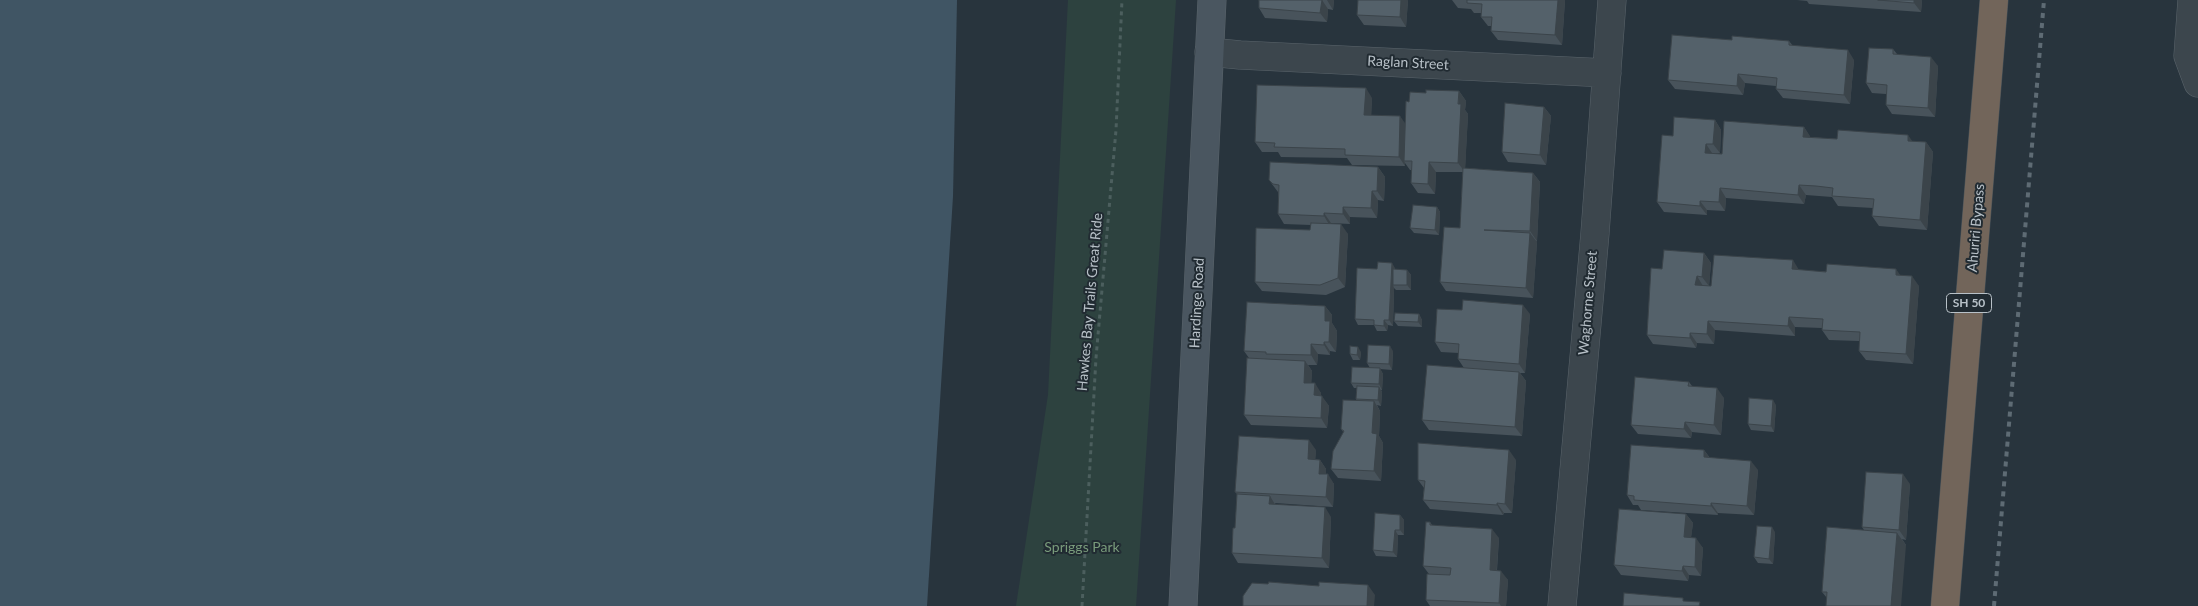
<!DOCTYPE html>
<html>
<head>
<meta charset="utf-8">
<style>
	body { margin:0 }
	canvas { display:block; background:#28343d }
</style>
</head>
<body>
<canvas width="2198" height="606"></canvas>
<script>
const c = document.querySelector('canvas').getContext('2d');
c.lineJoin = 'round';
function fill(path, color) {
  c.fillStyle = color;
  c.fill(path, 'evenodd');
}
function toPath(rows) {
  const path = new Path2D();
  for (const r of rows) {
    path.moveTo(r[0], r[1]);
    for (let i = 2; i < r.length; i += 2) path.lineTo(r[i], r[i + 1]);
  }
  return path;
}
function strokePath(path, color, width, dash) {
  c.strokeStyle = color;
  c.lineWidth = width;
  c.lineCap = dash ? 'butt' : 'round';
  c.setLineDash(dash || []);
  c.stroke(path);
}
function write(font, color, halo, rows, align = 'center') {
  c.font = font + ' Lato,sans-serif';
  c.lineWidth = 4;
  c.setLineDash([]);
  c.textBaseline = 'middle';
  c.strokeStyle = halo;
  c.fillStyle = color;
  for (const [text, x, y, turn = 0] of rows) {
    c.save();
    c.translate(x, y);
    c.rotate((+turn || 0) * Math.PI / 180);
    c.textAlign = isNaN(turn) ? turn : align;
    if (halo) c.strokeText(text, 0, 0);
    c.fillText(text, 0, 0);
    c.restore();
  }
}
fill(toPath([
	[1068,0,1176,0,1136,606,1016,606,1048,395]
]), '#2d423f');
fill(toPath([
	[0,0,957,0,953,196,927,606,0,606]
]), '#405564');
const street = toPath([
	[2192,0,2188,56,2198,83],
	[1209,52,1240,55,1607,73],
	[1562,606,1595,233,1612,0]
]);
const secondary = toPath([
	[1183,606,1212,0]
]);
const highway = toPath([
	[1945,606,1994,0]
]);
strokePath(street, '#5a646b', 29);
strokePath(secondary, '#5a646b', 29);
strokePath(highway, '#475158', 29);
strokePath(toPath([
	[1082,606,1096,358,1116,130,1122,0]
]), '#4c5f5e', 3, [4, 4]);
strokePath(street, '#3c464d', 28);
strokePath(secondary, '#4a5660', 28);
strokePath(highway, '#72655a', 28);
strokePath(toPath([
	[1994,606,2044,0]
]), '#5e6b74', 4, [5, 5]);
fill(toPath([
	[1259,0,1334,0,1333,10,1328,9,1327,22,1265,18,1259,8],
	[1408,0,1406,27,1364,25,1357,15],
	[1452,0,1565,0,1562,45,1498,40,1491,31,1491,26,1488,26,1481,17,1481,13,1474,13,1471,9,1458,8],
	[1797,0,1922,0,1921,12,1809,4,1807,1],
	[1732,40,1789,41,1793,46,1854,60,1850,104,1783,98,1776,89,1776,86,1745,83,1743,95,1675,89,1668,80],
	[1893,49,1897,54,1938,66,1935,117,1892,114,1886,105,1886,94,1872,93,1866,83],
	[1459,91,1466,101,1465,110,1468,114,1465,168,1533,173,1540,182,1537,241,1536,241,1537,242,1533,298,1446,291,1440,282,1460,228,1463,172,1436,172,1435,194,1418,193,1411,183,1412,170,1410,170,1405,163,1405,166,1352,165,1347,158,1281,157,1278,152,1262,152,1255,142,1372,98,1371,115,1405,124,1409,102,1426,93],
	[1544,107,1551,116,1546,165,1508,162,1502,152],
	[1715,120,1721,130,1720,153,1712,153,1722,154,1804,127,1810,137,1837,139,1926,142,1933,152,1927,230,1879,226,1872,216,1873,208,1838,206,1832,197,1806,195,1804,204,1726,198,1725,211,1707,210,1707,215,1664,212,1657,202,1673,136],
	[1378,167,1385,177,1384,201,1378,200,1377,218,1350,217,1350,224,1331,223,1331,224,1348,234,1345,287,1326,295,1262,291,1255,282,1310,230,1311,225,1284,224,1278,214,1278,192,1269,180],
	[1437,207,1440,212,1439,235,1414,233,1410,228],
	[1704,253,1711,263,1709,286,1711,286,1799,270,1901,276,1919,286,1913,364,1866,360,1859,351,1859,341,1829,340,1822,330,1822,328,1795,327,1795,336,1715,330,1714,344,1697,343,1696,348,1653,344,1647,335,1662,269],
	[1395,268,1395,270,1407,270,1411,275,1411,290,1396,290,1394,288,1393,326,1388,325,1387,331,1377,331,1374,325,1358,325,1355,319],
	[1325,306,1332,315,1332,323,1337,331,1336,352,1330,351,1330,355,1318,354,1317,365,1308,365,1312,371,1311,383,1321,393,1321,396,1329,406,1327,428,1251,425,1244,415,1249,358,1244,351],
	[1419,314,1422,320,1422,327,1398,326,1394,321],
	[1530,314,1525,373,1520,373,1526,381,1522,436,1429,430,1422,420,1464,368,1458,359,1459,353,1441,352,1435,342],
	[1393,351,1392,370,1380,369,1383,374,1382,390,1381,390,1382,392,1381,406,1377,405,1380,411,1379,436,1383,443,1381,481,1338,478,1331,469,1344,433,1341,429,1357,401,1356,399,1357,388,1354,388,1351,383,1370,368,1367,363],
	[1361,352,1360,360,1353,360,1350,354],
	[1689,382,1692,386,1724,398,1721,435,1692,432,1691,438,1638,434,1631,425],
	[1776,405,1774,432,1751,430,1748,424],
	[1316,450,1315,459,1320,460,1326,469,1326,474,1334,484,1333,507,1275,503,1276,505,1331,517,1329,568,1238,563,1232,553,1235,528,1237,494,1235,492],
	[1704,450,1710,458,1758,470,1754,515,1718,513,1718,515,1641,510,1638,505,1633,505,1627,495],
	[1516,460,1512,513,1504,513,1503,515,1430,509,1423,500,1424,488,1418,480],
	[1910,484,1906,540,1902,539,1906,545,1827,598,1822,592,1864,530,1862,527],
	[1686,514,1693,523,1691,537,1703,548,1701,576,1689,575,1688,581,1621,575,1614,565],
	[1400,515,1404,520,1404,535,1398,535,1397,557,1376,556,1373,550],
	[1430,522,1432,525,1499,538,1497,570,1508,580,1506,606,1430,606,1426,600,1429,574,1423,566],
	[1775,532,1773,564,1758,563,1754,557]
]), '#48535b');
fill(toPath([
	[1322,0,1328,9,1327,22,1320,13],
	[1327,0,1334,0,1333,10],
	[1401,0,1408,0,1406,27,1400,17],
	[1558,0,1565,0,1562,45,1555,35],
	[1914,0,1922,0,1921,12,1914,3],
	[1848,50,1854,60,1850,104,1844,95],
	[1931,57,1938,66,1935,117,1928,108],
	[1738,74,1745,83,1743,95,1737,86],
	[1366,88,1372,98,1371,124,1364,115],
	[1459,91,1466,101,1465,110,1468,114,1465,172,1458,163],
	[1544,107,1551,116,1546,165,1540,155],
	[1400,116,1407,126,1404,161,1405,163,1405,166,1399,157],
	[1715,120,1721,130,1720,153,1713,144],
	[1804,127,1810,136,1809,146,1803,137],
	[1908,135,1915,145,1908,141],
	[1926,142,1933,152,1927,230,1920,220],
	[1706,144,1712,153,1711,162,1705,153],
	[1429,162,1436,172,1435,194,1428,184],
	[1378,167,1385,177,1384,201,1377,191],
	[1533,173,1540,182,1537,241,1530,231],
	[1799,185,1806,195,1804,204,1798,195],
	[1720,188,1726,198,1725,211,1719,202],
	[1372,191,1378,200,1377,218,1371,208],
	[1700,201,1707,210,1707,215,1700,206],
	[1343,207,1350,217,1350,224,1343,214],
	[1437,207,1440,212,1439,235,1435,230],
	[1324,213,1331,223,1330,226,1324,216],
	[1341,224,1348,234,1345,287,1338,278],
	[1530,233,1537,242,1533,298,1526,288],
	[1704,253,1711,263,1709,286,1702,277],
	[1793,260,1799,270,1799,279,1792,269],
	[1392,263,1395,268,1395,285,1393,285,1394,288,1393,326,1389,320],
	[1896,269,1903,279,1896,275],
	[1407,270,1411,275,1411,290,1407,285],
	[1697,276,1703,286,1695,285],
	[1912,276,1919,286,1913,364,1906,354],
	[1523,305,1530,314,1525,373,1519,364],
	[1325,306,1332,315,1332,323,1337,331,1336,352,1329,342,1325,321],
	[1419,314,1422,320,1422,327,1418,322],
	[1789,317,1795,327,1795,336,1788,326],
	[1384,320,1388,325,1387,331,1384,326],
	[1708,321,1715,330,1714,344,1707,334],
	[1690,333,1697,343,1696,348,1690,338],
	[1324,342,1330,351,1330,355,1324,345],
	[1311,344,1318,354,1317,365,1311,355],
	[1390,346,1393,351,1392,370,1389,364],
	[1358,347,1361,352,1360,360,1357,355],
	[1305,361,1312,371,1311,392,1304,383],
	[1380,368,1383,374,1382,390,1379,384],
	[1519,372,1526,381,1522,436,1515,427],
	[1315,383,1321,393,1321,405,1314,395],
	[1379,387,1382,392,1381,406,1378,400],
	[1717,388,1724,398,1721,435,1714,425],
	[1322,396,1329,406,1327,428,1321,418],
	[1773,400,1776,405,1774,432,1771,426],
	[1374,401,1380,411,1379,436,1383,443,1381,481,1374,471,1372,433],
	[1685,422,1692,432,1691,438,1684,429],
	[1309,440,1316,450,1315,469,1308,459],
	[1509,450,1516,460,1512,513,1505,504],
	[1704,450,1711,460,1704,457],
	[1320,460,1326,469,1326,483,1319,474],
	[1751,461,1758,470,1754,515,1747,506],
	[1328,474,1334,484,1333,507,1326,497],
	[1903,474,1910,484,1906,540,1899,530],
	[1270,496,1276,506,1269,504],
	[1497,503,1504,513,1503,515,1497,505],
	[1711,503,1718,513,1718,515,1711,506],
	[1325,507,1331,517,1329,568,1322,558],
	[1686,514,1693,523,1690,546,1684,537],
	[1400,515,1404,520,1404,535,1400,530],
	[1772,527,1775,532,1773,564,1769,559],
	[1492,529,1499,538,1496,579,1490,570],
	[1395,530,1398,535,1397,557,1393,552],
	[1897,533,1906,545,1901,606,1891,606],
	[1696,538,1703,548,1701,576,1695,567],
	[1683,566,1689,575,1688,581,1682,571],
	[1501,571,1508,580,1506,606,1501,606,1499,603],
	[1368,585,1375,595,1374,606,1367,606]
]), '#3b444a');
const building = toPath([
	[1259,0,1322,0,1320,13,1259,8,1259,0],
	[1358,0,1401,0,1400,17,1357,15,1358,0],
	[1467,0,1558,0,1555,35,1491,31,1492,17,1481,17,1482,4,1467,3,1467,0],
	[1878,0,1914,0,1914,3,1878,0],
	[1672,35,1732,40,1732,36,1789,41,1789,45,1848,50,1844,95,1776,89,1777,78,1738,74,1737,86,1668,80,1672,35],
	[1869,48,1893,49,1893,54,1931,57,1928,108,1886,105,1887,85,1866,83,1869,48],
	[1257,85,1366,88,1364,115,1400,116,1399,157,1345,155,1345,149,1274,147,1275,143,1255,142,1257,85],
	[1426,90,1459,91,1458,104,1461,104,1458,163,1429,162,1428,184,1411,183,1412,161,1404,161,1406,101,1409,102,1410,92,1426,93,1426,90],
	[1505,103,1544,107,1540,155,1502,152,1505,103],
	[1674,117,1715,120,1713,144,1706,144,1705,153,1722,154,1724,121,1804,127,1803,137,1837,139,1838,130,1908,135,1908,141,1926,142,1920,220,1872,216,1874,199,1832,196,1833,188,1816,186,1799,185,1798,195,1720,188,1719,202,1700,201,1700,206,1657,202,1662,135,1673,136,1674,117],
	[1270,162,1378,167,1377,191,1372,191,1371,208,1343,207,1343,214,1324,213,1324,216,1278,214,1279,185,1273,184,1269,180,1270,162],
	[1463,168,1533,173,1530,231,1484,230,1530,233,1526,288,1440,282,1444,227,1460,228,1463,168],
	[1413,205,1437,207,1435,230,1410,228,1413,205],
	[1311,223,1341,224,1338,278,1320,285,1255,282,1256,228,1310,230,1311,223],
	[1664,250,1704,253,1702,277,1697,276,1695,285,1711,286,1714,255,1793,260,1792,269,1826,272,1827,264,1896,269,1896,275,1912,276,1906,354,1859,351,1860,332,1822,330,1823,319,1789,317,1788,326,1708,321,1707,334,1690,333,1690,338,1647,335,1651,268,1662,269,1664,250],
	[1378,262,1392,263,1389,320,1384,320,1384,326,1374,325,1374,320,1355,319,1357,268,1377,269,1378,262],
	[1393,269,1407,270,1407,285,1393,285,1393,269],
	[1463,300,1523,305,1519,364,1458,359,1459,344,1435,342,1437,309,1462,310,1463,300],
	[1247,302,1325,306,1325,321,1330,321,1329,342,1324,342,1324,345,1311,344,1311,355,1266,354,1266,352,1244,351,1247,302],
	[1395,313,1419,314,1418,322,1394,321,1395,313],
	[1368,345,1390,346,1389,364,1367,363,1368,345],
	[1350,346,1358,347,1357,355,1350,354,1350,346],
	[1247,358,1305,361,1304,383,1315,383,1314,395,1322,396,1321,418,1244,415,1247,358],
	[1427,365,1519,372,1515,427,1422,420,1427,365],
	[1352,367,1380,368,1379,384,1351,383,1352,367],
	[1635,377,1689,382,1688,386,1717,388,1714,425,1685,422,1684,429,1631,425,1635,377],
	[1357,386,1379,387,1378,400,1356,399,1357,386],
	[1749,398,1773,400,1771,426,1748,424,1749,398],
	[1343,400,1374,401,1372,433,1377,434,1374,471,1331,469,1333,451,1344,431,1341,429,1343,400],
	[1239,436,1309,440,1308,459,1320,460,1319,474,1328,474,1326,497,1235,492,1239,436],
	[1418,443,1509,450,1505,504,1497,503,1497,505,1423,500,1425,481,1418,480,1418,443],
	[1631,445,1704,450,1704,457,1751,461,1747,506,1711,503,1711,506,1634,500,1634,496,1627,495,1631,445],
	[1866,472,1903,474,1899,530,1862,527,1866,472],
	[1237,494,1270,496,1269,504,1325,507,1322,558,1232,553,1233,528,1235,528,1237,494],
	[1619,509,1686,514,1684,537,1696,538,1695,567,1683,566,1682,571,1614,565,1619,509],
	[1375,513,1400,515,1400,530,1395,530,1393,552,1373,550,1375,513],
	[1426,522,1430,522,1430,525,1492,529,1490,570,1501,571,1499,603,1426,600,1427,574,1450,575,1451,568,1423,566,1426,522],
	[1757,526,1772,527,1769,559,1754,557,1757,526],
	[1827,527,1897,533,1891,606,1826,606,1827,592,1822,592,1827,527],
	[1269,582,1319,586,1319,582,1368,585,1367,606,1243,606,1243,596,1252,583,1268,584,1269,582],
	[1624,593,1683,598,1683,601,1700,602,1699,606,1623,606,1624,593]
]);
fill(building, '#54616a');
strokePath(building, '#3b444a', 1);
for (const [x, y, w] of [
	[1969,303,45]
]) {
  const box = new Path2D();
  box.roundRect(x - w / 2, y - 9.5, w, 19, 4);
  c.fillStyle = '#212b32';
  c.fill(box);
  strokePath(box, '#b8c1c8', 1);
}
write('bold 12px', '#b8c1c8', null, [
	["SH 50",1969,303]
]);
write('14px', '#b8c1c8', '#212b32', [
	["Raglan Street",1408,63,3],
	["Ahuriri Bypass",1976,228,-85],
	["Hawkes Bay Trails Great Ride",1090,302,-85],
	["Hardinge Road",1197,303,-87],
	["Waghorne Street",1588,303,-85]
]);
write('14px', '#799b7b', '#212b32', [
	["Spriggs Park",1082,547]
]);
</script>
</body>
</html>
